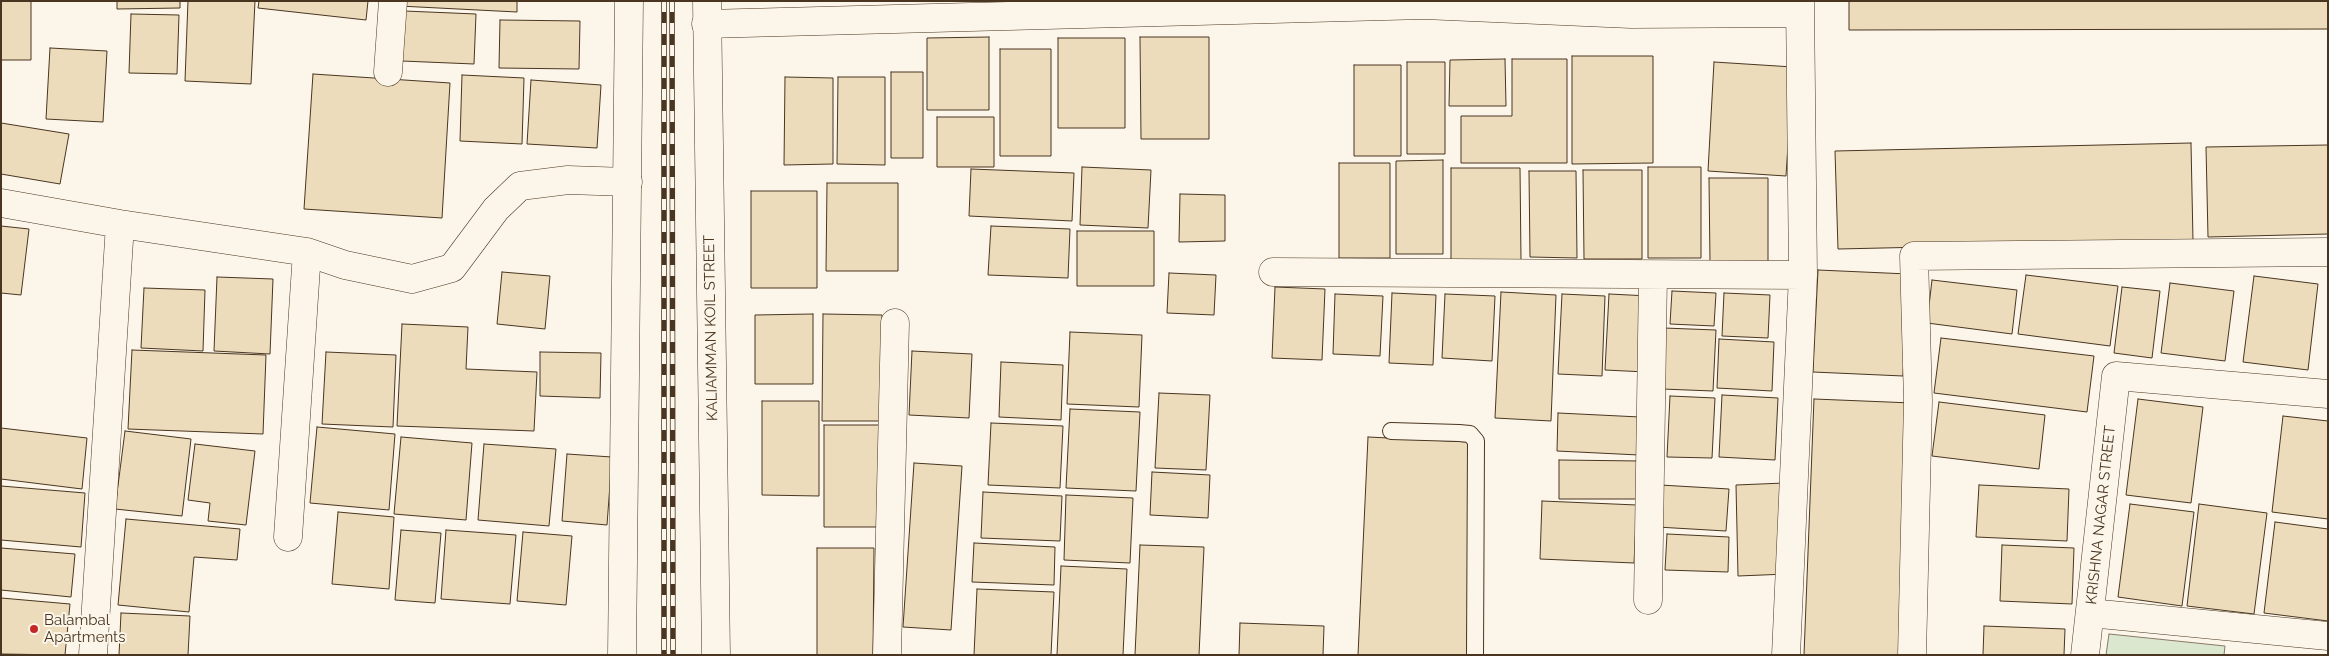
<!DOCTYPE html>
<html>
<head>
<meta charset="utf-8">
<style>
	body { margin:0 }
	#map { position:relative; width:2329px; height:656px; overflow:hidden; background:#fbf6e9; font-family:Raleway,sans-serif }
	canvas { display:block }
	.frame { position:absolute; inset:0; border:2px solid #4a3520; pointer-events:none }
</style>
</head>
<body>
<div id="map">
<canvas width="2329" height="656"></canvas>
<div class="frame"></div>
</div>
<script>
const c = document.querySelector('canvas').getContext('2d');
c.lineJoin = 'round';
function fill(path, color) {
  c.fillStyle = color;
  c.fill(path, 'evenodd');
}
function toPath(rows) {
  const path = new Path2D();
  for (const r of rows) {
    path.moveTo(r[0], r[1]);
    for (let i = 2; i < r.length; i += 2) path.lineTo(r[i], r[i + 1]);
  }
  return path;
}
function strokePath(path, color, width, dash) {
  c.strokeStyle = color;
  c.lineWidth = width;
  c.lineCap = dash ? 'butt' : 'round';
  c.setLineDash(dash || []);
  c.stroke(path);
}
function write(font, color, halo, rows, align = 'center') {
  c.font = font + ' Raleway,sans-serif';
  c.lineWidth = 4;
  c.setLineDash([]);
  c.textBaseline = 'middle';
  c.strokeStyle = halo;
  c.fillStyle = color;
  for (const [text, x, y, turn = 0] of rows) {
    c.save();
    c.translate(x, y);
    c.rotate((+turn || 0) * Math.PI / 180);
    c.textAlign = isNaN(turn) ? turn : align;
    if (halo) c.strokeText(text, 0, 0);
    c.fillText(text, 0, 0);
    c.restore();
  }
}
const green = toPath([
	[2109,634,2225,646,2224,655,2106,655,2109,634]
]);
fill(green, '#dce7d0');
strokePath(green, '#887966', 1);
const building = toPath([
	[1,1,31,1,31,60,1,60,1,1],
	[117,1,180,1,180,8,117,9,117,1],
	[188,1,255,1,251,84,185,81,188,1],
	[259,1,368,1,366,20,258,8,259,1],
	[399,1,517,1,517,12,399,6,399,1],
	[1849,1,2328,1,2328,29,1849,30,1849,1],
	[404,11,476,14,474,64,402,61,404,11],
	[131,14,179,15,177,74,129,73,131,14],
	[500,20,580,21,579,69,499,68,500,20],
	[989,37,989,110,927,110,927,38,989,37],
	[1140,37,1209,37,1209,139,1141,139,1140,37],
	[1058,38,1125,38,1125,128,1058,128,1058,38],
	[50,48,107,51,103,122,46,119,50,48],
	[1000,49,1051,49,1051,156,1000,156,1000,49],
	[1572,56,1653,56,1653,163,1572,164,1572,56],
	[1505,59,1506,106,1449,106,1450,60,1505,59],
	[1512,59,1567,59,1567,163,1461,163,1461,116,1512,116,1512,59],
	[1407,62,1445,62,1445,154,1407,154,1407,62],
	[1714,62,1793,67,1786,176,1708,171,1714,62],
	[1354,65,1401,65,1401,156,1354,156,1354,65],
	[891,72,923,72,923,158,891,158,891,72],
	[313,74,450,83,442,218,304,209,313,74],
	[462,75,524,78,522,144,460,141,462,75],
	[785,77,833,78,833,164,784,165,785,77],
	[838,77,885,77,885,165,837,164,838,77],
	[531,80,601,85,597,148,527,144,531,80],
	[937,117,994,117,994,167,937,167,937,117],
	[1,123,69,134,60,184,1,174,1,123],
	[2191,143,2193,241,1838,249,1835,151,2191,143],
	[2328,145,2328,234,2208,237,2206,147,2328,145],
	[1443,160,1443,254,1396,254,1396,161,1443,160],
	[1339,163,1390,163,1390,258,1339,258,1339,163],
	[1082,167,1151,170,1148,228,1080,225,1082,167],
	[1648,167,1701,167,1701,258,1648,258,1648,167],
	[1451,168,1520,168,1521,261,1451,261,1451,168],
	[971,169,1074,173,1072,221,969,216,971,169],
	[1583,170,1642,170,1642,259,1584,259,1583,170],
	[1529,171,1576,171,1577,258,1530,257,1529,171],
	[1709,178,1768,178,1768,262,1710,262,1709,178],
	[827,183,898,183,898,271,826,271,827,183],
	[751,191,817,191,817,288,751,288,751,191],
	[1180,194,1225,195,1225,241,1179,242,1180,194],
	[1,226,29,229,21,295,1,293,1,226],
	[991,226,1070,229,1068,278,988,275,991,226],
	[1077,231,1154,231,1154,286,1077,286,1077,231],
	[1818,270,1908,274,1903,376,1813,372,1818,270],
	[502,272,550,276,545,329,497,324,502,272],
	[1169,273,1216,275,1214,315,1167,313,1169,273],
	[2026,275,2118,286,2110,346,2018,334,2026,275],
	[2254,276,2318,284,2308,370,2243,362,2254,276],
	[217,277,273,279,270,354,214,351,217,277],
	[1932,280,2017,290,2012,334,1927,323,1932,280],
	[2170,283,2234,291,2225,361,2161,353,2170,283],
	[1275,287,1325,289,1322,360,1272,358,1275,287],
	[2122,287,2160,291,2152,358,2114,353,2122,287],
	[144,288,205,290,203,351,141,348,144,288],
	[1672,291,1716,293,1714,326,1670,324,1672,291],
	[1501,292,1556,295,1551,421,1495,418,1501,292],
	[1392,293,1436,295,1433,365,1389,363,1392,293],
	[1724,293,1770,295,1768,338,1722,336,1724,293],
	[1335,294,1383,296,1380,356,1333,354,1335,294],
	[1445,294,1495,296,1492,361,1442,358,1445,294],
	[1562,294,1605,296,1602,376,1558,374,1562,294],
	[1609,294,1649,296,1646,372,1605,370,1609,294],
	[813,314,813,384,755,384,755,315,813,314],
	[823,314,882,315,882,421,822,421,823,314],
	[402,324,468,327,466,369,537,372,534,431,397,426,402,324],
	[1664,328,1716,330,1713,391,1662,389,1664,328],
	[1070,332,1142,335,1139,407,1067,404,1070,332],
	[1941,338,2094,356,2087,412,1934,393,1941,338],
	[1719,339,1774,342,1772,391,1717,388,1719,339],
	[132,350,266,355,263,434,128,429,132,350],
	[912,351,972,354,969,418,909,415,912,351],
	[326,352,396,355,393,427,322,424,326,352],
	[540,352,601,353,600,398,540,396,540,352],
	[1001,362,1063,365,1061,420,999,417,1001,362],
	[1159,393,1210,395,1206,470,1155,468,1159,393],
	[1722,395,1778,398,1775,460,1719,457,1722,395],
	[1670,396,1715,398,1712,458,1667,457,1670,396],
	[1814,399,1912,403,1902,655,1804,655,1814,399],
	[2138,399,2203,407,2191,503,2126,495,2138,399],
	[762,401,819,401,819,496,762,495,762,401],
	[1939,402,2045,415,2039,469,1932,456,1939,402],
	[1070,409,1140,412,1136,491,1066,488,1070,409],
	[1558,413,1640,417,1639,455,1557,451,1558,413],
	[2283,416,2328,421,2328,519,2272,512,2283,416],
	[991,423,1063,426,1060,488,988,485,991,423],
	[824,425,879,425,879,527,824,527,824,425],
	[317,427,395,434,389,510,310,503,317,427],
	[1,428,87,438,82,489,1,479,1,428],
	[125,431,191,439,182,516,115,509,125,431],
	[401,437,472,443,466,520,394,514,401,437],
	[1368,437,1470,442,1467,655,1358,655,1368,437],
	[195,444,255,451,246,525,208,521,210,503,188,500,195,444],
	[484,444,556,449,549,526,478,520,484,444],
	[567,454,612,457,607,525,562,521,567,454],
	[1559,460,1640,461,1639,499,1559,499,1559,460],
	[914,463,962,466,951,630,903,627,914,463],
	[1152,472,1210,475,1208,518,1150,515,1152,472],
	[1785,483,1787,574,1738,576,1736,485,1785,483],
	[1660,485,1729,489,1726,531,1657,527,1660,485],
	[1979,485,2069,489,2067,541,1976,537,1979,485],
	[1,486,85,493,81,547,1,540,1,486],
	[983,492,1062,496,1060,541,981,538,983,492],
	[1066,495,1133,498,1130,563,1064,560,1066,495],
	[1542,501,1637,505,1634,563,1540,559,1542,501],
	[2130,504,2194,512,2182,606,2118,597,2130,504],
	[2199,504,2267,513,2254,614,2187,606,2199,504],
	[338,512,394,517,389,589,332,584,338,512],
	[126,519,240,529,237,560,194,557,189,612,118,605,126,519],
	[2275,522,2328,529,2328,621,2264,613,2275,522],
	[401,530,441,533,435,603,395,600,401,530],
	[446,530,516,535,510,604,441,599,446,530],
	[523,532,572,536,566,605,517,601,523,532],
	[1667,534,1729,537,1728,572,1665,570,1667,534],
	[974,543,1055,547,1054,585,972,582,974,543],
	[1140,545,1204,547,1199,655,1135,655,1140,545],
	[2002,545,2074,548,2072,604,2000,601,2002,545],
	[1,548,75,554,71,597,1,590,1,548],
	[817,548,874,548,873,655,817,655,817,548],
	[1061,566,1127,569,1123,655,1057,655,1061,566],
	[977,589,1054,592,1051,655,974,655,977,589],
	[1,598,70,604,65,655,1,654,1,598],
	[121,613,190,616,188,655,119,655,121,613],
	[1240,623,1324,626,1323,655,1239,655,1240,623],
	[1984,626,2065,629,2064,655,1983,655,1984,626]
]);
fill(building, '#ecdcbc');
strokePath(building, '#4a3520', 1);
const lane = toPath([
	[1391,431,1459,433,1470,434,1476,441,1475,655]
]);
const street = toPath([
	[706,24,1424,5,1631,14,1799,13],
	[388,72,393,1],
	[1,203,120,224,307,252,345,265,412,279,452,268,496,209,520,186,568,180,628,182],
	[1273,272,1803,275],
	[288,537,307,252],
	[1648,600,1653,275],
	[2090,613,2328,636],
	[93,655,120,224],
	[887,655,895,323],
	[1786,655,1803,275,1800,1],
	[1912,655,1918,401,1914,256,2328,252],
	[2085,655,2116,376,2328,394]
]);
const secondary = toPath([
	[707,1,716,655],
	[622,655,629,1]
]);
strokePath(lane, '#4a3520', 18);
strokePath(street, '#4a3520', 29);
strokePath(secondary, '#4a3520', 29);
strokePath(lane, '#fbf6e9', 16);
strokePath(street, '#fbf6e9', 28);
strokePath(secondary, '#fbf6e9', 28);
const rail = toPath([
	[664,1,664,655],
	[672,1,673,655]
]);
strokePath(rail, '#4a3520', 5.5);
strokePath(rail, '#fbf6e9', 4, [11]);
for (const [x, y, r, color] of [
	[34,629,5,"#c62828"]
]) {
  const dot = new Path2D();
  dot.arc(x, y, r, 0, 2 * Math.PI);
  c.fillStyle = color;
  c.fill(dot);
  strokePath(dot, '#fbf6e9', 2);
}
write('15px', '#4a3520', '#fbf6e9', [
	["KALIAMMAN KOIL STREET",711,328,-91],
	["KRISHNA NAGAR STREET",2101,515,-84]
]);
write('15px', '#4a3520', '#fbf6e9', [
	["Balambal",44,620],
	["Apartments",44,637]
], 'left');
</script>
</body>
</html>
